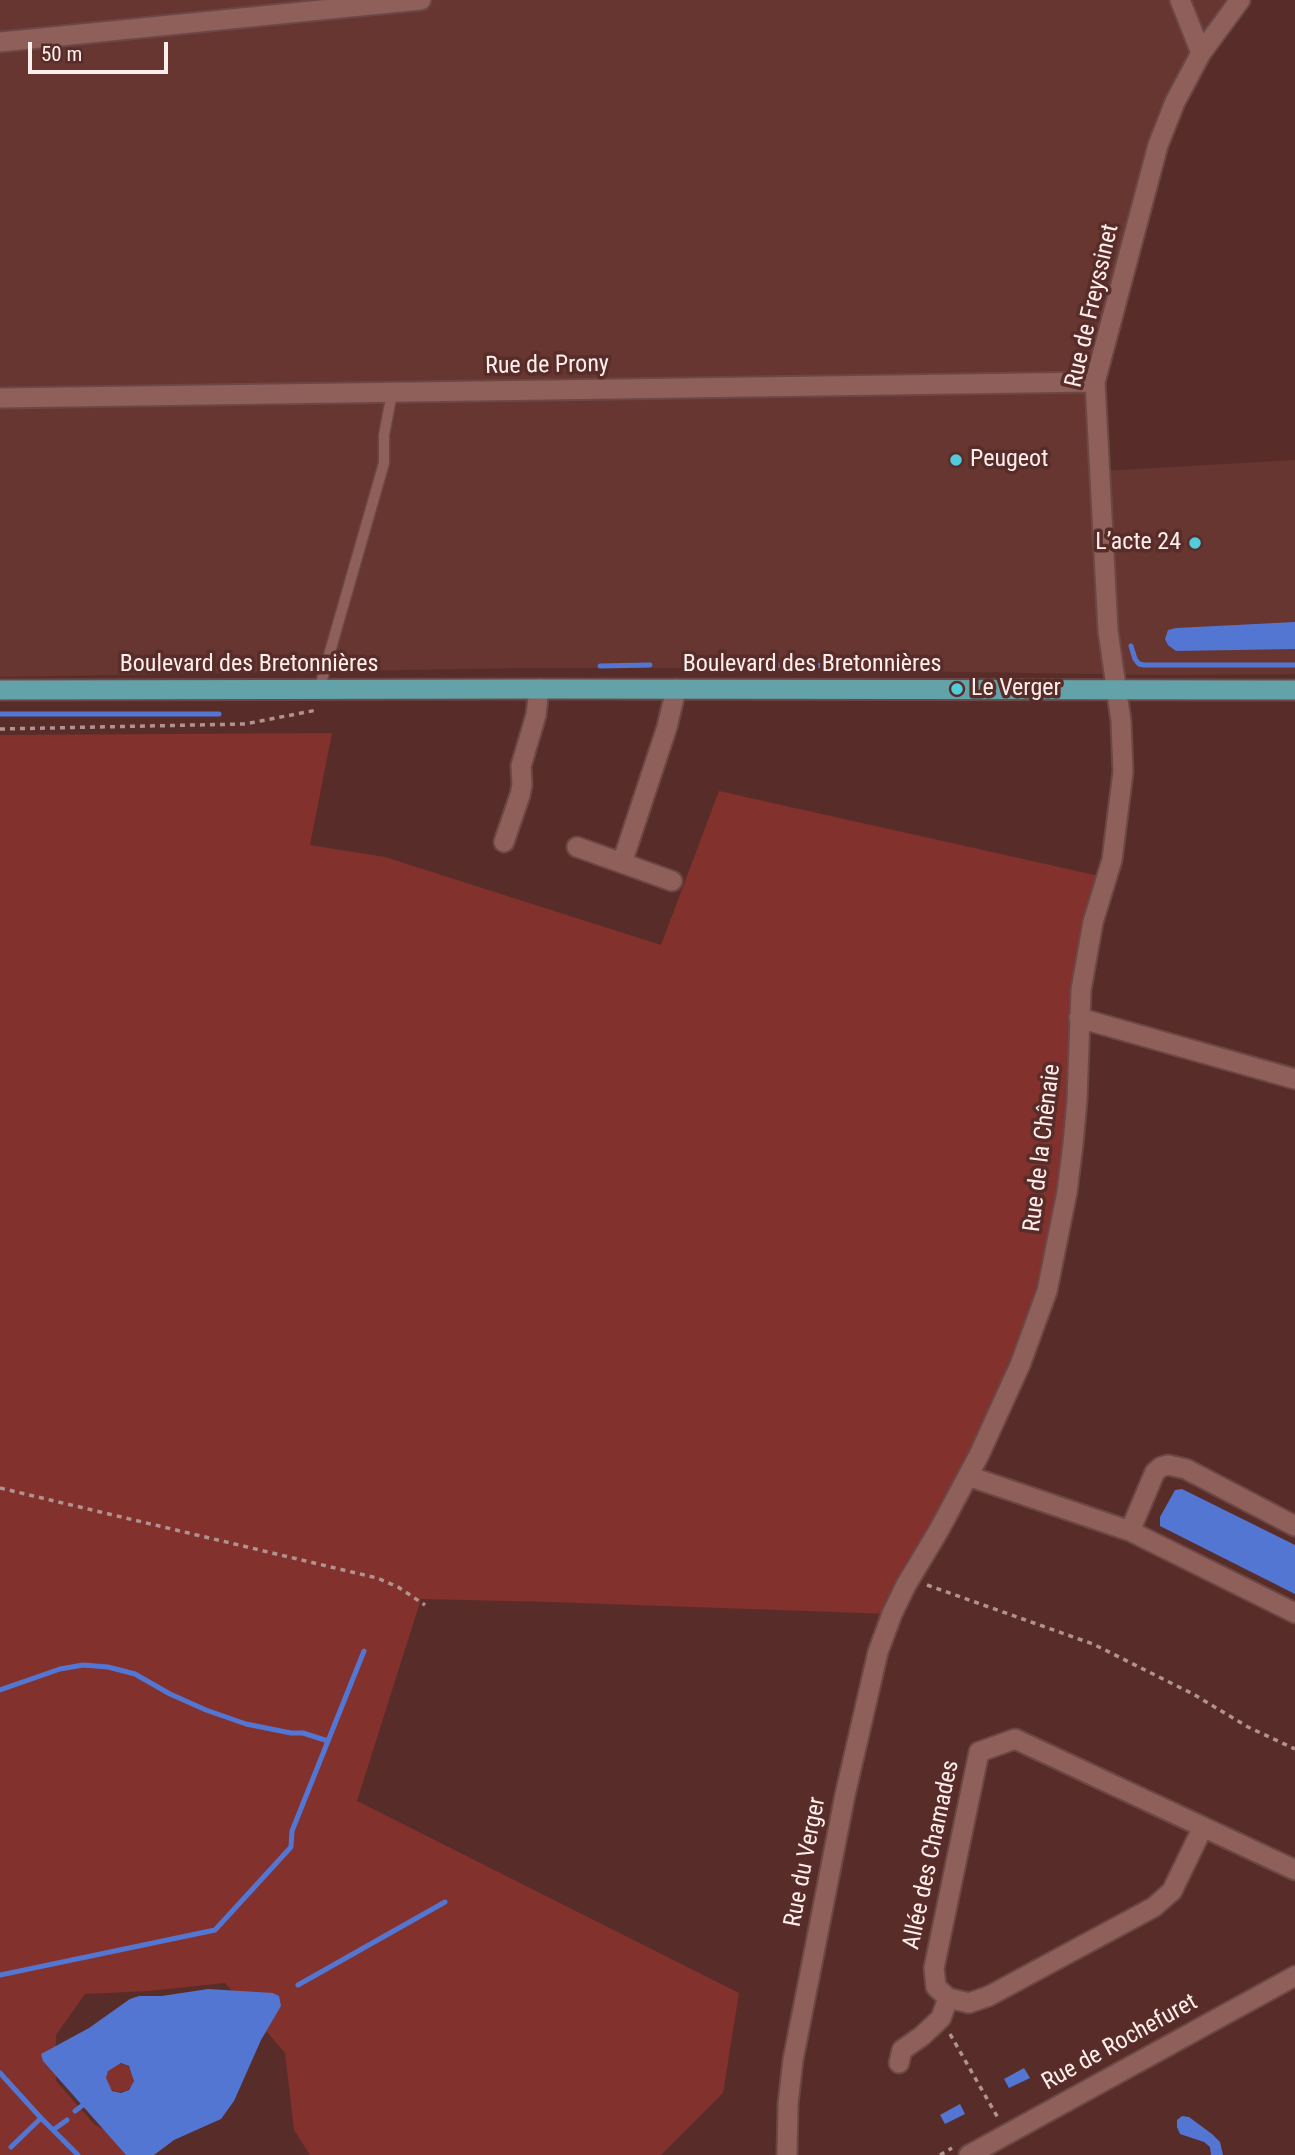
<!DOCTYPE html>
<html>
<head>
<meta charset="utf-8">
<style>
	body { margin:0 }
	#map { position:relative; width:1295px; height:2155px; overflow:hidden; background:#582d29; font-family:"Roboto Condensed",sans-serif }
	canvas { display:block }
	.scale { position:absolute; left:28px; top:42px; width:140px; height:32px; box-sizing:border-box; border:4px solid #ffeeec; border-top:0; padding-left:9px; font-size:21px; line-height:24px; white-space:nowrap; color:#ffeeec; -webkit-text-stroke:5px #582d29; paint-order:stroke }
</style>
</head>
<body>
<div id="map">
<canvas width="1295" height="2155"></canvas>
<div class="scale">50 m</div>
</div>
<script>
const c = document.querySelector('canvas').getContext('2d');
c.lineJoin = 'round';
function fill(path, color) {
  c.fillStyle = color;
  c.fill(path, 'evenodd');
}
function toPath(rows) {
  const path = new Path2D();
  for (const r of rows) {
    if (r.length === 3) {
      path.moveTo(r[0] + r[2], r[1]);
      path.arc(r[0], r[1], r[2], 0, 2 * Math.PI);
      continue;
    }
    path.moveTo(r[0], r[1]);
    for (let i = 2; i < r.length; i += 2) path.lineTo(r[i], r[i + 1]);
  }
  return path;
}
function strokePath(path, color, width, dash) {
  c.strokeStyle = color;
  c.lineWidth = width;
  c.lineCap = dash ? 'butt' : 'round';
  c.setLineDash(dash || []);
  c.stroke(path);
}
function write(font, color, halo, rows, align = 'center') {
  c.font = font + ' "Roboto Condensed",sans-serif';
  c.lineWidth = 7;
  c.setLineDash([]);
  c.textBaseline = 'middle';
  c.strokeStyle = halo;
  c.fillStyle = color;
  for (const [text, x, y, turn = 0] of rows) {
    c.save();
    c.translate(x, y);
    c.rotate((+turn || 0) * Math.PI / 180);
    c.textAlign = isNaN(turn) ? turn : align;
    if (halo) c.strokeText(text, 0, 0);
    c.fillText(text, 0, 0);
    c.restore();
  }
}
fill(toPath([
	[0,0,1240,0,1175,102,1095,382,1100,471,1295,460,1295,674,1161,675,699,668,524,668,0,677]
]), '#673631');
fill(toPath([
	[332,733,310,845,385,857,661,945,719,791,1108,878,1093,922,1067,1192,1020,1365,892,1614,550,1602,421,1599,357,1801,739,1993,723,2093,661,2155,310,2155,294,2130,285,2053,225,1983,149,1991,85,1994,56,2035,56,2081,95,2125,156,2155,0,2155,0,735],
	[120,2078,14]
]), '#82312c');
fill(toPath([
	[1295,622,1295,649,1176,651,1168,645,1165,639,1168,630,1176,628],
	[1182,1489,1295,1545,1295,1594,1160,1526,1160,1517,1175,1490],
	[208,1989,273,1993,279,1996,281,2006,261,2040,234,2101,221,2119,174,2140,154,2155,126,2155,43,2061,41,2054,89,2028,130,1999,139,1996,162,1996],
	[121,2063,129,2066,134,2081,129,2090,121,2093,112,2091,106,2078,108,2071],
	[1024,2068,1030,2078,1009,2088,1004,2079],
	[960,2104,965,2114,945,2124,940,2115],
	[1182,2116,1189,2117,1212,2134,1220,2142,1223,2155,1211,2155,1210,2147,1204,2142,1180,2134,1177,2127,1177,2120]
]), '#5376d3');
strokePath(toPath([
	[1131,646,1135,659,1139,664,1144,665,1295,665],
	[760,665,890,666],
	[600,666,650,665],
	[690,666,746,666],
	[0,714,219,714],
	[0,1690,60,1669,83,1665,108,1667,135,1674,170,1694,206,1710,246,1724,291,1733,303,1733,328,1741],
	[0,1975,215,1930,291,1847,292,1831,364,1651],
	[298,1985,445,1902],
	[0,2073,41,2118],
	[75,2111,87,2102],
	[53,2130,78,2155],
	[11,2147,41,2118,53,2130,67,2120]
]), '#5376d3', 5);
const service = toPath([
	[319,690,384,463,384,435,392,393]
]);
const minor = toPath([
	[1180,0,1201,53],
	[0,42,421,0],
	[0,398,1095,382],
	[504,842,520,795,522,785,521,766,536,715,539,689],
	[577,847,622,863],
	[672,881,622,863,667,727,676,689],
	[1079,1018,1295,1079],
	[968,1476,1130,1531,1295,1613],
	[1130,1531,1155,1472,1161,1467,1168,1465,1186,1469,1295,1526],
	[1203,1827,1172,1891,1154,1907,989,1996,969,2003,948,1998,936,1987,934,1968,979,1752,1015,1739,1295,1870],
	[899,2063,902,2050,922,2036,941,2018,948,1998],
	[787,2155,788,2104,793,2060,845,1795,878,1652,892,1614,906,1585,939,1530,979,1455,1020,1365,1047,1291,1067,1192,1073,1144,1077,1100,1081,990,1093,922,1112,860,1123,772,1121,721,1108,631,1095,382,1158,145,1175,102,1201,53,1240,0],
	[969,2155,1295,1976]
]);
const primary = toPath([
	[0,690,539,689,1295,690]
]);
strokePath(service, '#6b4846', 13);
strokePath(minor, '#6b4846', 23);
strokePath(primary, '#6b4846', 23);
strokePath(toPath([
	[0,729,245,724,317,710],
	[0,1488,377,1578,398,1587,425,1605],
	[927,1585,1093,1644,1193,1694,1248,1727,1295,1749],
	[950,2034,998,2118],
	[940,2155,952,2148]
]), '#b09390', 3.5, [5, 5]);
strokePath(service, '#8f5f5a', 10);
strokePath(minor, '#8f5f5a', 19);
strokePath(primary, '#64a2a9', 19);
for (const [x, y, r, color] of [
	[956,460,7,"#52cbda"],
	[1195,543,7,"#52cbda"],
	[957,689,7,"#52cbda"]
]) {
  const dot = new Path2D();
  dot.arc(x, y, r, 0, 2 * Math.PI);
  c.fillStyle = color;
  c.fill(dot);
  strokePath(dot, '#582d29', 2.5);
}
write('24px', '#ffeeec', '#582d29', [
	["Rue de Freyssinet",1093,306,-77],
	["Rue de Prony",547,366,-1],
	["Boulevard des Bretonnières",249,665],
	["Boulevard des Bretonnières",812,665],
	["Rue de la Chênaie",1043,1148,-83],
	["Allée des Chamades",932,1855,-78],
	["Rue du Verger",806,1862,-79],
	["Rue de Rochefuret",1120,2043,-29]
]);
write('24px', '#ffeeec', '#582d29', [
	["Peugeot",970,460],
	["L’acte 24",1181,543,"right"],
	["Le Verger",971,689]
], 'left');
</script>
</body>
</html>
